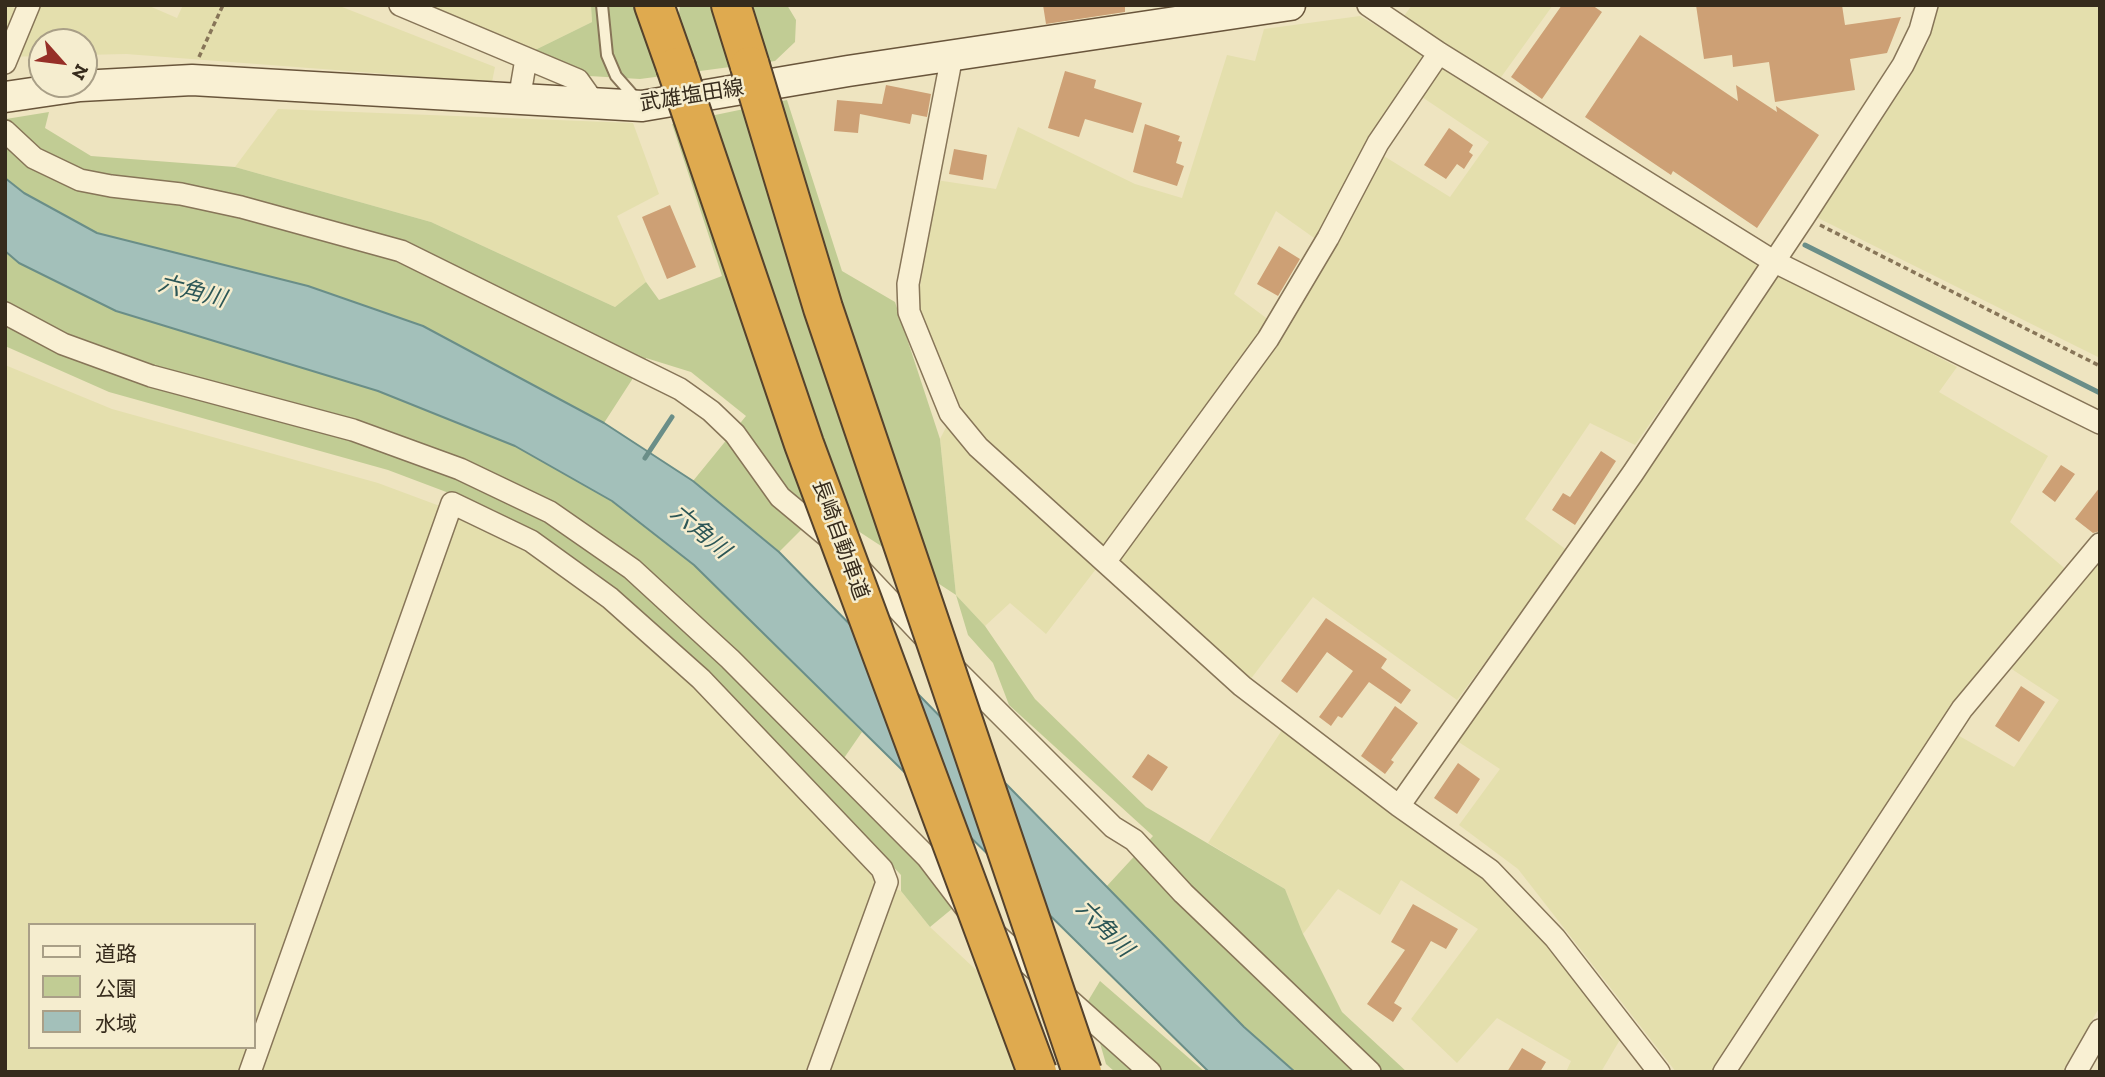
<!DOCTYPE html>
<html>
<head>
<meta charset="utf-8">
<style>
	body { margin:0 }
	#map { position:relative; width:2105px; height:1077px; overflow:hidden; background:#eee4c0; font-family:"Zilla Slab","Noto Sans JP",serif }
	canvas { display:block }
	.frame { position:absolute; inset:0; border:7px solid #362b1c; pointer-events:none }
	.legend { position:absolute; left:28px; top:923px; width:228px; height:126px; box-sizing:border-box; background:#f5edcf; border:2px solid #a99f87; margin:0; padding:9px 12px; list-style:none; font-size:21px; color:#362b1c }
	.legend li { display:flex; align-items:center; gap:14px; height:35px }
	.legend b { width:35px; border:2px solid #a99f87 }
	.north { position:absolute; left:28px; top:28px; width:70px; height:70px; box-sizing:border-box; background:#f5edcf; border:2px solid #a99f87; border-radius:50%; rotate:118deg; font-size:19px; font-weight:700; line-height:28px; text-align:center; color:#362b1c }
	.north::after { content:''; display:block; margin:auto; width:24px; height:32px; background:#962f27; clip-path:polygon(50% 0,100% 100%,50% 72%,0 100%) }
</style>
</head>
<body>
<div id="map">
<canvas width="2105" height="1077"></canvas>
<div class="frame"></div>
<ul class="legend">
<li><b style="height:9px;background:#f9f0d3"></b>道路</li>
<li><b style="height:19px;background:#c1cc94"></b>公園</li>
<li><b style="height:19px;background:#a3c0ba"></b>水域</li>
</ul>
<div class="north">N</div>
</div>
<script>
const c = document.querySelector('canvas').getContext('2d');
c.lineJoin = 'round';
function fill(path, color) {
  c.fillStyle = color;
  c.fill(path, 'evenodd');
}
function toPath(rows) {
  const path = new Path2D();
  for (const r of rows) {
    path.moveTo(r[0], r[1]);
    for (let i = 2; i < r.length; i += 2) path.lineTo(r[i], r[i + 1]);
  }
  return path;
}
function strokePath(path, color, width, dash) {
  c.strokeStyle = color;
  c.lineWidth = width;
  c.lineCap = dash ? 'butt' : 'round';
  c.setLineDash(dash || []);
  c.stroke(path);
}
function write(font, color, halo, rows, align = 'center') {
  c.font = font + ' "Zilla Slab","Noto Sans JP",serif';
  c.lineWidth = 5;
  c.setLineDash([]);
  c.textBaseline = 'middle';
  c.strokeStyle = halo;
  c.fillStyle = color;
  for (const [text, x, y, turn = 0] of rows) {
    c.save();
    c.translate(x, y);
    c.rotate((+turn || 0) * Math.PI / 180);
    c.textAlign = isNaN(turn) ? turn : align;
    if (halo) c.strokeText(text, 0, 0);
    c.fillText(text, 0, 0);
    c.restore();
  }
}
fill(toPath([
	[5,5,31,13,35,5,147,5,177,18,183,5,337,5,495,67,492,82,126,54,84,55,84,42,42,42,42,56,5,57],
	[422,5,591,5,592,22,531,52],
	[1412,5,1553,5,1499,80,1404,16],
	[1935,5,2100,5,2100,358,1814,216,1928,43],
	[1360,16,1427,56,1317,240,1276,211,1234,294,1273,323,1105,545,1096,569,1046,634,1010,603,985,626,956,595,940,439,957,406,917,307,936,180,996,189,1018,127,1135,184,1182,198,1227,55,1255,61,1264,29],
	[1439,67,1760,266,1635,445,1590,423,1525,519,1568,551,1457,700,1313,597,1250,680,1114,557,1379,153,1450,197,1489,142,1419,95],
	[278,109,633,123,659,194,617,216,646,282,615,307,431,222,235,167],
	[1776,270,1957,367,1939,392,2048,456,2010,522,2069,572,1954,704,1712,1072,1676,1072,1518,869,1459,825,1500,769,1454,739],
	[5,365,112,409,378,483,464,515,528,546,605,602,692,682,876,880,901,891,930,927,987,980,1021,1072,5,1072],
	[30,925,254,925,254,1047,30,1047],
	[2100,558,2100,1006,2064,1072,1733,1072,1954,733,2014,767,2059,700,2007,666],
	[1282,730,1504,893,1621,1038,1601,1072,1566,1072,1571,1061,1497,1018,1457,1063,1411,1019,1478,929,1401,880,1380,915,1338,889,1303,934,1285,889,1208,843]
]), '#e4dfad');
fill(toPath([
	[591,5,633,5,643,32,660,40,677,30,680,5,787,5,796,20,795,42,775,61,640,79,589,76,531,52,592,22],
	[787,100,842,271,895,302,940,439,956,595,985,626,1035,699,1146,807,1285,889,1303,934,1342,1012,1407,1072,1295,1072,1244,1027,1106,887,1153,836,1009,705,993,663,968,635,956,595,823,508,779,552,693,481,746,416,691,372,646,358,604,423,423,326,308,286,97,233,24,193,5,178,5,146,16,134,6,119,49,112,45,128,91,156,235,167,431,222,615,307,646,282,659,300,722,276,672,124],
	[5,251,19,263,116,311,378,390,515,446,612,501,694,565,862,732,833,774,923,861,953,908,930,927,901,891,901,875,707,673,596,573,494,510,388,470,109,392,5,346],
	[1100,981,1205,1072,1115,1072,1106,1064,1088,1001]
]), '#c1cc94');
const water = toPath([
	[5,178,24,193,97,233,308,286,423,326,604,423,693,481,779,552,1244,1027,1295,1072,1209,1072,694,565,612,501,515,446,378,391,116,311,19,263,5,251,5,178]
]);
fill(water, '#a3c0ba');
strokePath(water, '#6a8e88', 2);
strokePath(toPath([
	[1805,245,2100,393],
	[645,458,672,417]
]), '#6a8e88', 5);
fill(toPath([
	[1043,5,1125,5,1125,12,1046,24],
	[1562,5,1592,5,1602,12,1542,99,1511,77],
	[1696,5,1842,5,1845,25,1901,17,1887,53,1850,59,1855,90,1775,102,1769,62,1733,67,1732,55,1704,59],
	[1640,35,1738,101,1736,85,1777,112,1776,106,1819,135,1757,228,1673,171,1671,175,1585,117],
	[1065,71,1096,80,1094,88,1142,103,1133,133,1085,119,1079,137,1048,128],
	[886,85,931,94,927,117,912,114,910,124,860,114,858,133,834,131,837,100,882,104],
	[1145,124,1180,136,1178,141,1182,142,1176,163,1184,166,1177,186,1133,172],
	[1449,128,1473,145,1469,152,1473,155,1464,169,1457,164,1446,179,1424,165],
	[954,149,987,155,983,180,949,174],
	[670,205,696,267,667,279,642,217],
	[1279,246,1300,259,1278,296,1257,284],
	[1601,451,1616,461,1575,525,1552,510,1563,493,1570,497],
	[2061,465,2075,474,2055,502,2042,492],
	[2100,487,2100,531,2093,533,2075,519],
	[1326,618,1387,659,1381,668,1411,690,1401,704,1369,682,1342,718,1338,716,1331,726,1319,717,1353,671,1327,652,1297,693,1281,681],
	[2021,686,2045,702,2019,742,1995,726],
	[1395,706,1418,723,1391,760,1394,762,1385,774,1361,756],
	[1148,754,1168,767,1152,791,1132,777],
	[1458,763,1480,779,1457,814,1434,798],
	[1413,904,1458,929,1446,949,1431,941,1394,1003,1402,1008,1393,1022,1367,1004,1405,950,1391,942],
	[1522,1048,1546,1062,1540,1072,1507,1072]
]), '#cda075');
const lane = toPath([
	[602,5,607,55,616,76,638,101]
]);
const street = toPath([
	[400,5,578,80,595,104],
	[1368,5,1439,53,1773,261,2100,423],
	[951,55,950,66,908,284,909,312,950,413,978,447,1242,686,1399,806,1490,870,1555,938,1659,1072],
	[5,63,29,5],
	[519,100,526,59],
	[5,131,34,158,80,180,111,186,181,194,241,207,401,251,680,389,711,411,735,434,780,497,834,542],
	[5,313,63,344,151,376,353,430,460,469,550,512,632,569,730,659,927,857,965,907],
	[1105,562,1268,339,1328,238,1378,143,1439,53],
	[859,568,928,641],
	[953,667,1113,827,1134,840,1183,893,1370,1072],
	[1399,806,1633,473,1804,217,1903,65,1920,30,1927,5],
	[991,930,1150,1072],
	[250,1072,452,503,531,541,610,598,701,679,882,869,887,882,818,1072],
	[1724,1072,1962,709,2100,544],
	[2076,1072,2100,1030]
]);
const secondary = toPath([
	[5,97,80,86,192,80,642,106,848,71,1290,5]
]);
const highway = toPath([
	[654,5,676,67],
	[731,5,750,66]
]);
strokePath(lane, '#877558', 14);
strokePath(street, '#877558', 24);
strokePath(secondary, '#69553b', 33);
strokePath(highway, '#55422c', 42);
strokePath(toPath([
	[199,57,223,5],
	[1820,225,2100,366]
]), '#877558', 3.5, [5, 3.5]);
strokePath(lane, '#f9f0d3', 10);
strokePath(street, '#f9f0d3', 21);
strokePath(secondary, '#f9f0d3', 30);
strokePath(highway, '#dfaa4f', 38);
const highwayBridge = toPath([
	[750,66,823,308,1082,1072],
	[676,67,804,444,1037,1072]
]);
strokePath(highwayBridge, '#55422c', 42, []);
strokePath(highwayBridge, '#dfaa4f', 38);
write('21px', '#362b1c', '#f5edcf', [
	["武雄塩田線",692,96,-9],
	["長崎自動車道",840,540,70]
]);
write('italic 23px', '#2b5656', '#f5edcf', [
	["六角川",192,292,14],
	["六角川",700,532,40],
	["六角川",1104,929,45]
]);
</script>
</body>
</html>
